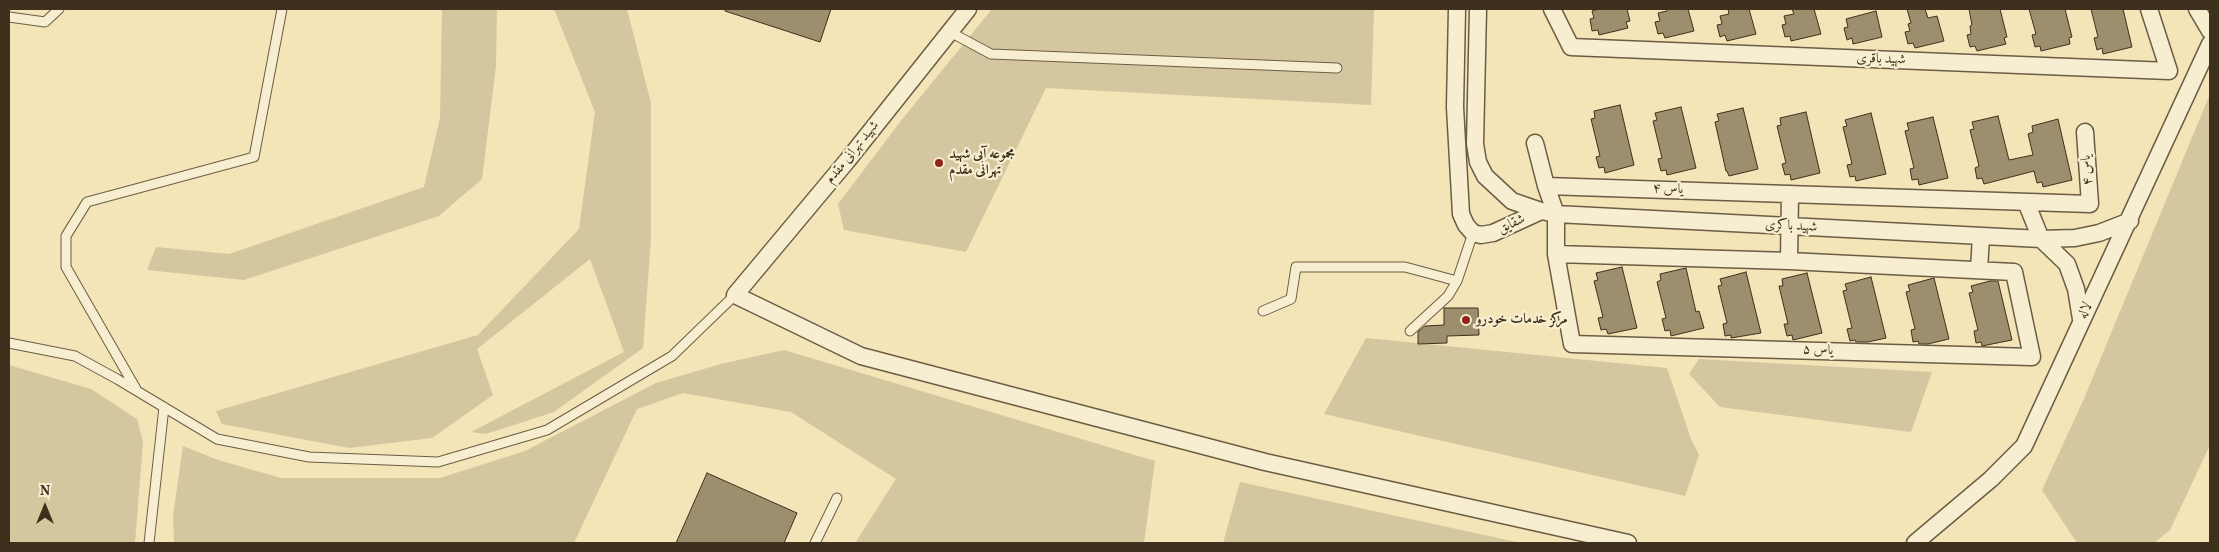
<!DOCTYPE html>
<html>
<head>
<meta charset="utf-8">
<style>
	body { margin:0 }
	#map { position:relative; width:2219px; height:552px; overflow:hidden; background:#f3e5b8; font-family:Vollkorn,serif }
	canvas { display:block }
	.frame { position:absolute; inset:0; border:10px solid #3f2f1d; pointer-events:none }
	.north { position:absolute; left:20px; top:482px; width:50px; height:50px; -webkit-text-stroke:4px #f7eed1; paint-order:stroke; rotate:0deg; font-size:14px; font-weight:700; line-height:20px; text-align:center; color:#3f2f1d }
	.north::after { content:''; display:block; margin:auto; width:18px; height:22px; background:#3f2f1d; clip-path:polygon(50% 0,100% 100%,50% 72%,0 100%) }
</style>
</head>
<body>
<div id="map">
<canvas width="2219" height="552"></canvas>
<div class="frame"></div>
<div class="north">N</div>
</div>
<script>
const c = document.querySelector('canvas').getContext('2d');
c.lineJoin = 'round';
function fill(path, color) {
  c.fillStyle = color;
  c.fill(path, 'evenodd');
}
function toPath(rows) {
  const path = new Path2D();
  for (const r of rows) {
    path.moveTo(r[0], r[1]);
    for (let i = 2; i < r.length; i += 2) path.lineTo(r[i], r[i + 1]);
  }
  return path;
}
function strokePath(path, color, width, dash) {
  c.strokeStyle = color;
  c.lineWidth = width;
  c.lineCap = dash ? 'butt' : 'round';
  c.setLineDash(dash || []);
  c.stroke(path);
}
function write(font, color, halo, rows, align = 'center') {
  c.font = font + ' Vollkorn,Amiri,serif';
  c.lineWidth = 4.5;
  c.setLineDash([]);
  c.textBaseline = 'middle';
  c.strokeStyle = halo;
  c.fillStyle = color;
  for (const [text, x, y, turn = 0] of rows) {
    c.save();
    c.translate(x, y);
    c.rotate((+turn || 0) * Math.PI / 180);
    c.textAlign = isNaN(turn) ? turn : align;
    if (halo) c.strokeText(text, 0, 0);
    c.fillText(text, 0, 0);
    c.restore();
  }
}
fill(toPath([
	[442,9,497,9,496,66,482,179,439,216,244,280,147,270,156,247,229,254,424,187,440,118],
	[554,9,627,9,651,103,651,238,643,348,554,412,486,434,471,432,624,352,590,259,477,349,493,395,432,438,349,448,222,424,216,411,478,335,579,229,595,112],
	[992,9,1374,9,1371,105,1046,88,966,252,844,230,838,204,900,122],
	[2210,94,2210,445,2170,530,2154,543,2077,543,2042,490,2083,401],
	[1366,338,1667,368,1691,439,1699,455,1685,496,1324,414],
	[784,350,1155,461,1144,543,855,543,896,479,791,412,683,393,637,409,574,543,174,543,173,516,183,446,218,460,281,478,440,478,525,451,656,383,721,364],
	[1699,359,1932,372,1911,432,1720,407,1689,374],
	[9,365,91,389,137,419,143,442,135,543,9,543],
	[1240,482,1521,543,1223,543]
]), '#d4c69e');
const building = toPath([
	[725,9,831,9,820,42,725,11,725,9],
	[1599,9,1627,9,1630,21,1626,22,1628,28,1599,35,1598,30,1592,31,1590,19,1594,18,1592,11,1599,9],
	[1666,9,1688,9,1694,31,1665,38,1663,33,1658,34,1655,22,1660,21,1658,13,1667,11,1666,9],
	[1728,9,1749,9,1756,34,1727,41,1725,35,1720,37,1717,25,1722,24,1720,16,1729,14,1728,9],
	[1792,9,1814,9,1821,34,1791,41,1790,36,1785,37,1782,25,1786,24,1784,16,1794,14,1792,9],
	[1907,9,1925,9,1928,18,1937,16,1944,41,1915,48,1913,43,1908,44,1905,32,1910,31,1908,24,1911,23,1907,9],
	[1969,9,2000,9,2007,37,2004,38,2006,44,1977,51,1975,46,1970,47,1967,35,1971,34,1970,26,1972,25,1969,9],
	[2029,9,2065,9,2072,37,2069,38,2070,44,2041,51,2040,46,2035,47,2032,35,2036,34,2029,9],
	[2091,9,2123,9,2132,47,2103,54,2102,48,2097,50,2094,38,2098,37,2091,9],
	[1876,11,1882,37,1853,44,1852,38,1847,40,1844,28,1848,27,1846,19,1876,11],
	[1620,105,1634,165,1605,173,1604,167,1599,168,1596,157,1600,156,1591,119,1595,118,1594,111,1620,105],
	[1681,107,1696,168,1667,175,1666,170,1661,171,1658,159,1662,158,1653,121,1657,120,1655,113,1681,107],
	[1743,108,1758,169,1729,176,1727,171,1726,171,1715,122,1719,121,1717,114,1743,108],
	[1806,112,1820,173,1791,180,1790,174,1785,175,1782,164,1786,163,1777,126,1781,125,1780,118,1806,112],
	[1871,113,1886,174,1856,181,1855,176,1850,177,1847,165,1852,164,1843,127,1847,126,1845,120,1871,113],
	[1998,116,2009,160,2033,155,2028,134,2033,132,2032,126,2058,119,2072,180,2043,187,2042,182,2037,183,2034,171,1984,184,1982,178,1977,179,1975,168,1979,166,1970,130,1974,129,1972,122,1998,116],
	[1933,117,1948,178,1919,185,1918,179,1912,180,1910,169,1914,168,1905,131,1909,130,1907,123,1933,117],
	[1622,267,1637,328,1608,334,1606,329,1601,330,1598,318,1603,317,1594,281,1598,280,1596,273,1622,267],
	[1686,268,1696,312,1699,311,1704,328,1671,336,1670,330,1665,331,1662,319,1666,318,1657,282,1661,280,1660,274,1686,268],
	[1746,272,1761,333,1731,338,1731,335,1725,336,1723,324,1727,323,1718,286,1722,285,1720,279,1746,272],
	[1807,273,1822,333,1793,340,1792,335,1787,336,1784,324,1788,324,1779,286,1783,286,1782,279,1807,273],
	[1871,277,1886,338,1868,342,1856,342,1855,340,1850,341,1847,329,1852,328,1843,291,1847,290,1845,284,1871,277],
	[1934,278,1949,339,1928,344,1919,344,1918,341,1913,342,1911,330,1915,329,1906,292,1910,291,1908,285,1934,278],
	[1990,281,1998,281,2012,340,1982,346,1981,342,1976,343,1974,331,1978,330,1969,293,1973,292,1971,286,1990,281],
	[1444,308,1478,308,1479,335,1447,336,1447,343,1418,344,1418,332,1425,326,1444,325,1444,308],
	[707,473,797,513,784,543,676,543,707,473]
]);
fill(building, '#9d8e6e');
strokePath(building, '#3f2f1d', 1);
const service = toPath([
	[9,17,45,22,59,9],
	[950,32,991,54,1337,68],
	[1263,311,1291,299,1296,267,1405,267,1457,281],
	[1410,331,1448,296,1457,281,1473,233],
	[9,343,75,356,117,379,217,439,309,457,438,462,547,430,672,356,735,295],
	[136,389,66,267,66,236,87,202,254,157,282,9],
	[149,543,164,407],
	[815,543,837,498]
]);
const minor = toPath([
	[968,9,847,161,735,295,861,356,1265,462,1628,543],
	[1457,9,1455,107,1461,214,1466,225,1473,233,1481,235,1493,233,1541,211],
	[1478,9,1475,144,1478,162,1485,176,1512,201,1541,211,1556,214,2041,239,2075,238,2099,233,2130,221],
	[1552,9,1571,47,2169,71,2149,9],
	[2197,9,2210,31],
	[1535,143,1546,186,2090,204,2085,132],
	[1546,186,1556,214,1556,254,1572,344,2032,357,2014,272,1789,261,1556,254],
	[2026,202,2041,239,2067,264,2076,289,2081,319],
	[1789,261,1790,194],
	[1979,270,1981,236],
	[1915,543,1991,479,2024,446,2210,44]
]);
strokePath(service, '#6c5c44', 11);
strokePath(minor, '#6c5c44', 19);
strokePath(service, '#f7eed1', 9);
strokePath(minor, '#f7eed1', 16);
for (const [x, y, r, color] of [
	[939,163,5,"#8f2418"],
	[1466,320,5,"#8f2418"]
]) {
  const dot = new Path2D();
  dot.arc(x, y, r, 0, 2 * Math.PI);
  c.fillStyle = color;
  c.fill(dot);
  strokePath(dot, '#f7eed1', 2);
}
write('14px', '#3f2f1d', '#f7eed1', [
	["شهید باقری",1881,60,2],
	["شهید تهرانی مقدم",853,153,-51],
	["یاس ۴",2088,170,-94],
	["یاس ۴",1668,190,2],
	["شقایق",1512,225,-25],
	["شهید باکری",1791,227,3],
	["لاله",2086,311,-64],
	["یاس ۵",1818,351,2]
]);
write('bold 14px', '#3f2f1d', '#f7eed1', [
	["مجموعه آبی شهید",949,155],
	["تهرانی مقدم",949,171],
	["مرکز خدمات خودرو",1476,320]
], 'left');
</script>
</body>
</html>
